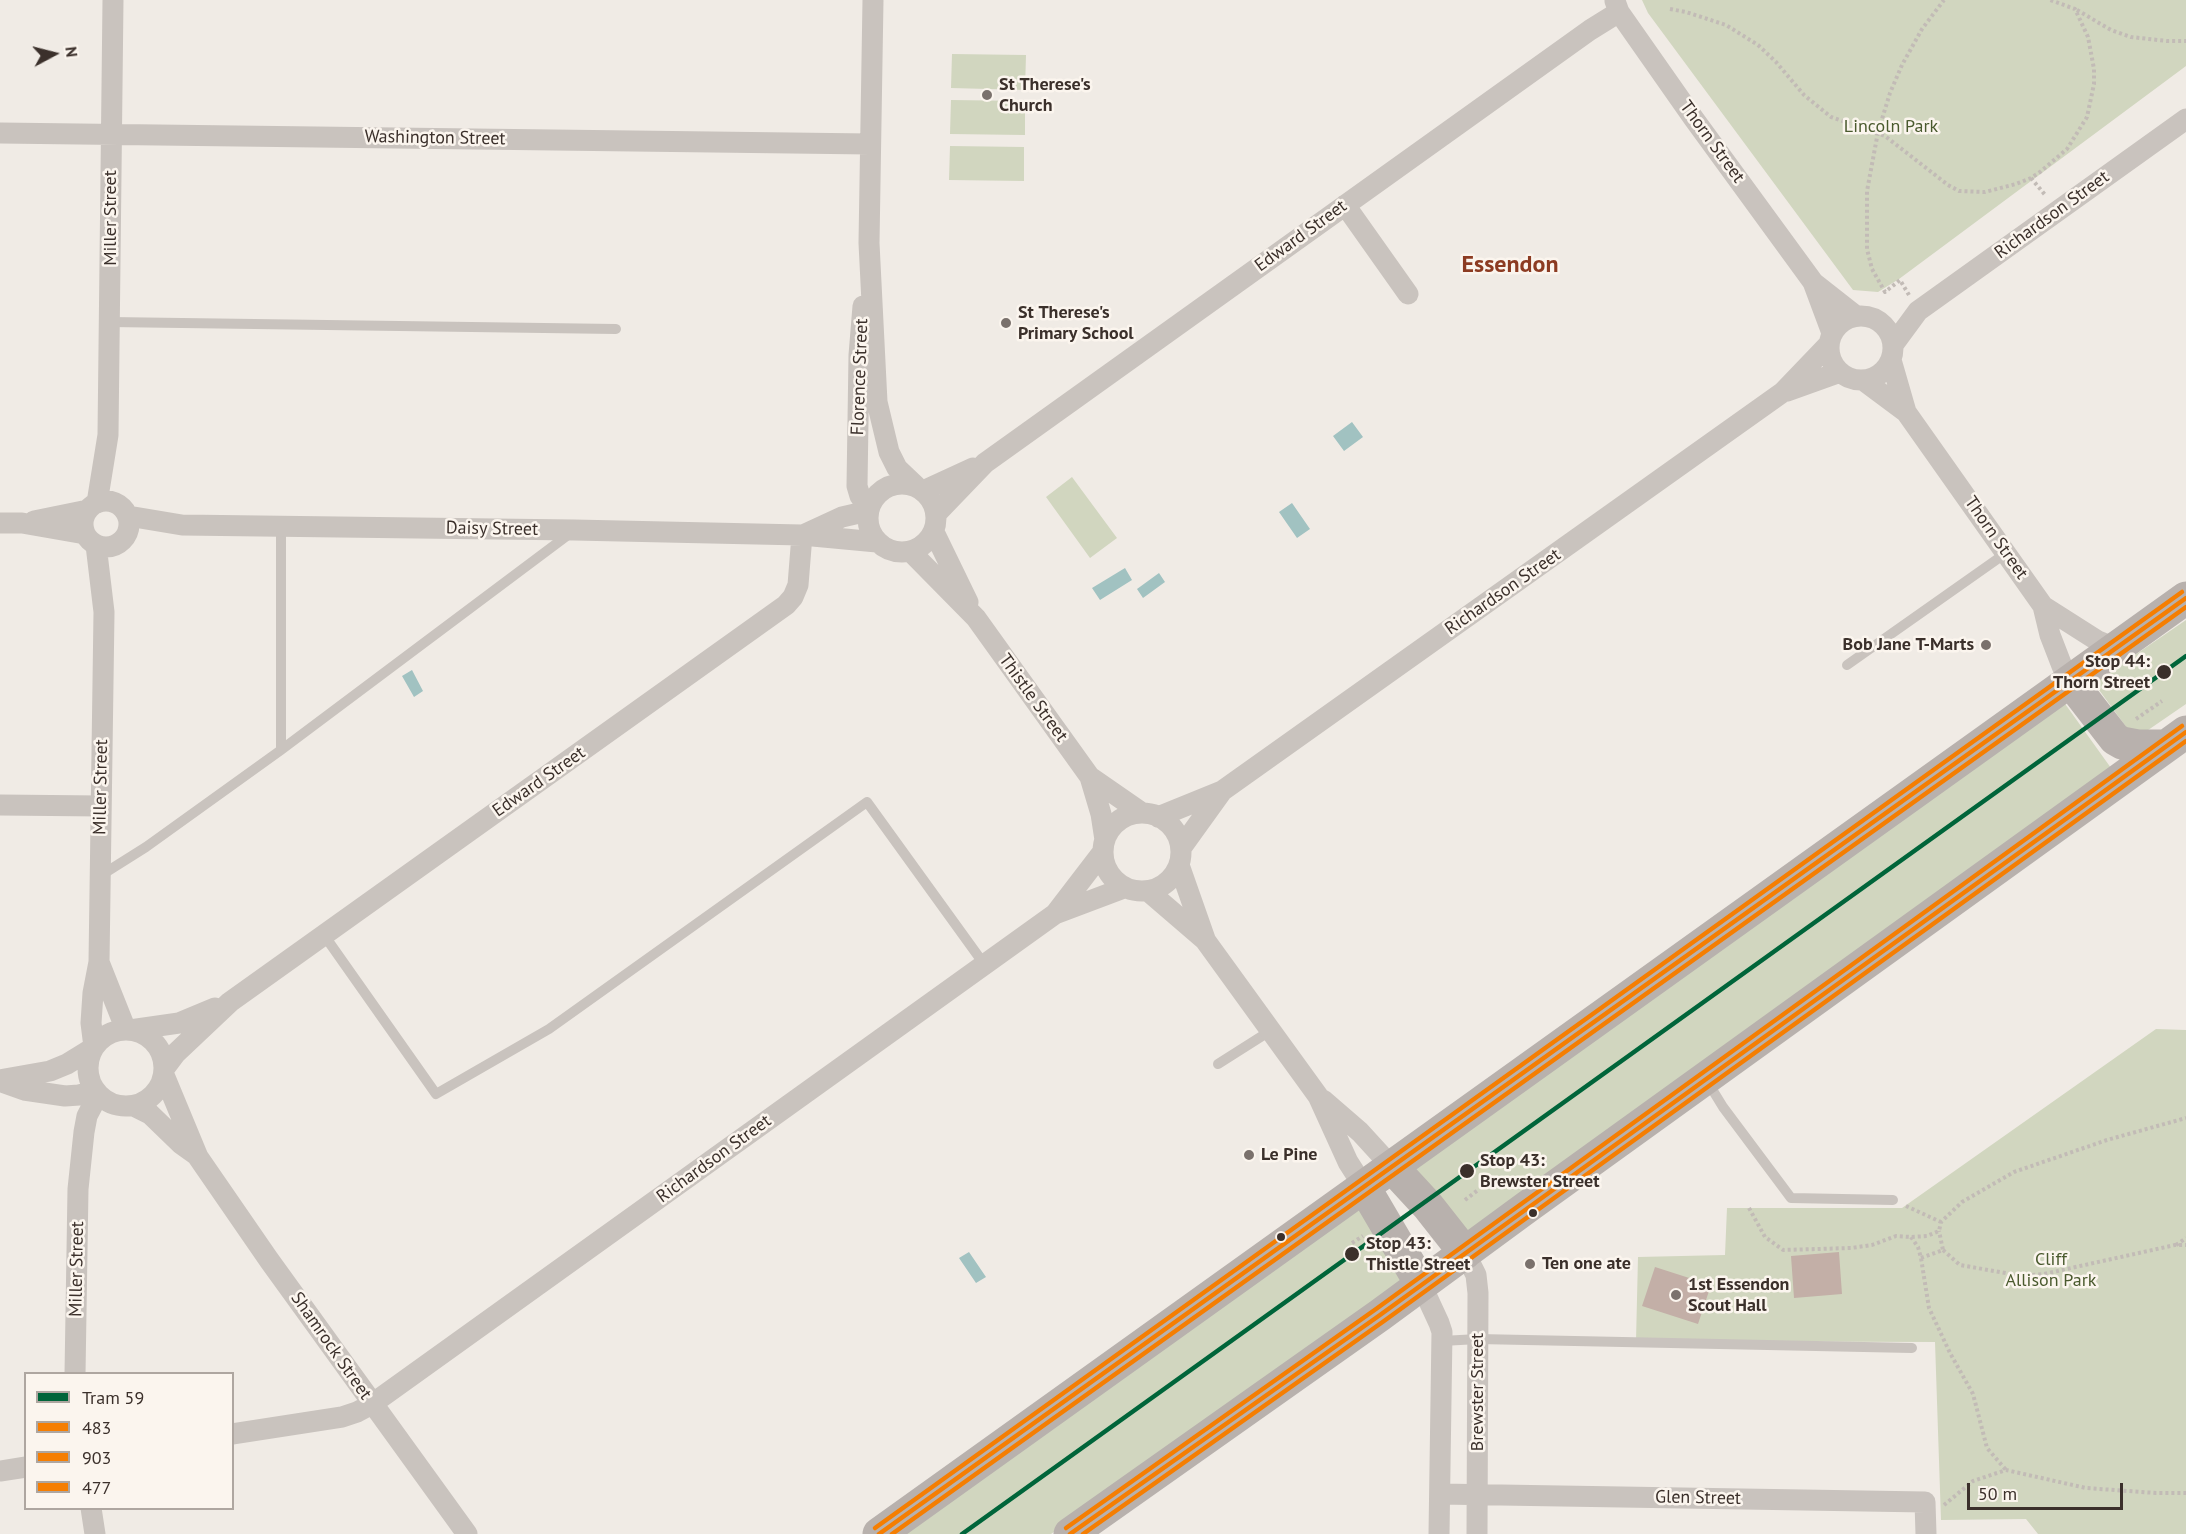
<!DOCTYPE html>
<html>
<head>
<meta charset="utf-8">
<style>
	body { margin:0 }
	#map { position:relative; width:2186px; height:1534px; overflow:hidden; background:#f0ebe5; font-family:"PT Sans",sans-serif }
	canvas { display:block }
	.legend { position:absolute; left:24px; top:1372px; width:210px; height:138px; box-sizing:border-box; background:#fbf5ee; border:2px solid #aea6a0; margin:0; padding:8px 10px; list-style:none; font-size:18px; color:#3b302b }
	.legend li { display:flex; align-items:center; gap:12px; height:30px }
	.legend b { width:30px; border:2px solid #aea6a0 }
	.north { position:absolute; left:24px; top:24px; width:60px; height:60px; -webkit-text-stroke:4px #fbf5ee; paint-order:stroke; rotate:83deg; font-size:16px; font-weight:700; line-height:24px; text-align:center; color:#3b302b }
	.north::after { content:''; display:block; margin:auto; width:21px; height:27px; background:#3b302b; clip-path:polygon(50% 0,100% 100%,50% 72%,0 100%) }
	.scale { position:absolute; left:1967px; top:1483px; width:156px; height:27px; box-sizing:border-box; border:3px solid #3b302b; border-top:0; padding-left:8px; font-size:18px; line-height:21px; white-space:nowrap; color:#3b302b; -webkit-text-stroke:4px #fbf5ee; paint-order:stroke }
</style>
</head>
<body>
<div id="map">
<canvas width="2186" height="1534"></canvas>
<ul class="legend">
<li><b style="height:8px;background:#00653a"></b>Tram 59</li>
<li><b style="height:8px;background:#f57e02"></b>483</li>
<li><b style="height:8px;background:#f57e02"></b>903</li>
<li><b style="height:8px;background:#f57e02"></b>477</li>
</ul>
<div class="north">N</div>
<div class="scale">50 m</div>
</div>
<script>
const c = document.querySelector('canvas').getContext('2d');
c.lineJoin = 'round';
function fill(path, color) {
  c.fillStyle = color;
  c.fill(path, 'evenodd');
}
function toPath(rows) {
  const path = new Path2D();
  for (const r of rows) {
    if (r.length === 3) {
      path.moveTo(r[0] + r[2], r[1]);
      path.arc(r[0], r[1], r[2], 0, 2 * Math.PI);
      continue;
    }
    path.moveTo(r[0], r[1]);
    for (let i = 2; i < r.length; i += 2) path.lineTo(r[i], r[i + 1]);
  }
  return path;
}
function strokePath(path, color, width, dash) {
  c.strokeStyle = color;
  c.lineWidth = width;
  c.lineCap = dash ? 'butt' : 'round';
  c.setLineDash(dash || []);
  c.stroke(path);
}
function write(font, color, halo, rows, align = 'center') {
  c.font = font + ' "PT Sans",sans-serif';
  c.lineWidth = 5;
  c.setLineDash([]);
  c.textBaseline = 'middle';
  c.strokeStyle = halo;
  c.fillStyle = color;
  for (const [text, x, y, turn = 0] of rows) {
    c.save();
    c.translate(x, y);
    c.rotate((+turn || 0) * Math.PI / 180);
    c.textAlign = isNaN(turn) ? turn : align;
    if (halo) c.strokeText(text, 0, 0);
    c.fillText(text, 0, 0);
    c.restore();
  }
}
fill(toPath([
	[1642,0,2186,0,2186,66,1899,279,1878,292,1853,290,1648,13],
	[952,54,1026,55,1025,90,951,88],
	[951,100,1025,101,1025,135,950,134],
	[950,146,1024,147,1024,181,949,180],
	[1072,477,1117,538,1090,558,1046,497],
	[2186,620,2186,704,2135,739,2094,683],
	[2063,701,2111,768,1466,1234,1409,1168],
	[2156,1029,2186,1030,2186,1534,2038,1534,2026,1519,1941,1520,1935,1342,1636,1341,1638,1257,1725,1255,1727,1208,1902,1208],
	[1359,1205,1403,1280,1051,1534,900,1534]
]), '#d1d6bf');
fill(toPath([
	[1352,422,1363,437,1344,451,1333,436],
	[1292,503,1310,529,1297,538,1279,512],
	[1125,568,1132,580,1100,600,1092,588],
	[1159,573,1165,582,1143,598,1137,589],
	[412,670,423,691,414,697,402,676],
	[969,1252,986,1277,976,1283,959,1258]
]), '#a1c2c1');
fill(toPath([
	[1839,1252,1842,1294,1794,1298,1791,1256],
	[1655,1267,1711,1285,1698,1324,1642,1306]
]), '#c3afa7');
strokePath(toPath([
	[1670,9,1686,12,1726,25,1758,45,1776,62,1804,95,1831,117,1885,136,1948,185,1959,191,1985,192,2016,184,2031,178,2040,172,2067,149,2087,117,2094,84,2094,69,2088,37,2075,9,2050,0],
	[2077,10,2111,30,2131,37,2167,41,2186,41],
	[2031,178,2046,196],
	[1909,295,1900,280,1885,292,1872,269,1867,249,1867,191,1878,132,1890,93,1902,65,1922,29,1944,0],
	[2136,719,2162,701],
	[1465,1200,1478,1190],
	[1906,1206,1941,1222],
	[1749,1208,1765,1237,1783,1250,1851,1248,1872,1245,1896,1236,1911,1237,1927,1236,1939,1231,1941,1222,1962,1202,2014,1172,2107,1140,2186,1118],
	[1911,1237,1918,1247,1921,1258,1929,1308,1950,1353,1973,1394,1987,1448,2006,1470],
	[1352,1243,1363,1236],
	[2176,1245,2186,1238],
	[1943,1250,1960,1265,2022,1276,2044,1274,2175,1245,2186,1245],
	[1921,1258,1943,1250,1939,1231],
	[1944,1505,1973,1481,2006,1470,2086,1488,2156,1493,2186,1493]
]), '#c2bbb6', 4, [3, 3]);
strokePath(toPath([
	[110,322,616,329],
	[1847,665,2006,553],
	[281,750,281,526],
	[100,876,146,847,281,750,572,532],
	[324,935,436,1094,549,1029,867,802,984,964],
	[1218,1064,1270,1031],
	[1707,1081,1723,1107,1791,1198,1893,1200],
	[1442,1341,1478,1339,1912,1348]
]), '#c9c3be', 10);
strokePath(toPath([
	[873,0,869,243,877,402,889,452,897,468,916,486],
	[1615,1,1619,12,1694,119,1813,282,1832,333],
	[0,133,870,144],
	[1345,205,1408,294],
	[1814,283,1856,316],
	[863,306,859,355,857,486,860,496,869,508],
	[1861,348,32],
	[1893,345,1918,311,2186,119],
	[1891,360,1906,412],
	[1863,380,1906,412,2043,606,2050,635,2062,666,2070,681],
	[1787,391,1840,372],
	[902,518,34],
	[923,491,973,468],
	[106,524,23],
	[97,503,108,435,113,0],
	[936,514,985,463,1590,30,1619,12],
	[128,516,182,525,574,530,802,535,877,542],
	[34,521,88,510],
	[0,523,22,523,85,534],
	[934,532,968,602],
	[803,535,842,517,868,511],
	[911,552,976,618,1090,777,1101,814,1105,840],
	[2043,606,2098,641,2115,648],
	[1090,777,1142,813],
	[0,805,101,806],
	[1142,852,39],
	[1158,817,1222,791,1783,392,1829,344],
	[1181,848,1222,791],
	[1179,865,1205,939],
	[1148,891,1205,940,1318,1096,1348,1162,1364,1187],
	[1056,913,1102,853],
	[99,962,126,1030],
	[126,1068,38],
	[130,1030,179,1023,215,1008],
	[94,1047,91,1023,93,993,99,962,104,612,96,545],
	[164,1069,176,1053,230,1002,786,605,793,597,798,585,802,535],
	[164,1075,198,1157,269,1260,467,1534],
	[0,1080,50,1071,67,1064,93,1048],
	[2,1082,24,1090,65,1096,79,1095,95,1091],
	[1323,1100,1360,1132,1392,1167],
	[134,1106,150,1114,181,1144,195,1154],
	[1465,1253,1476,1275,1478,1293,1477,1534],
	[1421,1284,1439,1323,1442,1332,1439,1534],
	[75,1374,78,1189,84,1132,87,1116,98,1095],
	[232,1434,342,1417,357,1412,372,1404,1055,914,1124,888],
	[0,1471,26,1467],
	[1440,1494,1925,1502,1926,1534],
	[91,1508,95,1534]
]), '#c9c3be', 21);
strokePath(toPath([
	[2070,681,2115,739,2122,743,2138,746,2166,746],
	[1392,1167,1428,1206,1465,1253],
	[1364,1187,1421,1284],
	[879,1534,2186,598],
	[1070,1534,1380,1315,1527,1207,2186,732]
]), '#b8b1ad', 33);
strokePath(toPath([
	[879,1534,2186,598],
	[1070,1534,1380,1315,2186,732]
]), '#f57e02', 4.5);
strokePath(toPath([
	[892,1534,2186,607],
	[1083,1534,1384,1321,2186,741]
]), '#f57e02', 4.5);
strokePath(toPath([
	[875,1528,2182,592],
	[1066,1528,1376,1309,2182,726]
]), '#f57e02', 4.5);
strokePath(toPath([
	[962,1534,2186,656]
]), '#00653a', 4.5);
for (const [x, y, r, color] of [
	[987,95,6,"#7a716c"],
	[1006,323,6,"#7a716c"],
	[1986,645,6,"#7a716c"],
	[2164,672,8,"#3b302b"],
	[1249,1155,6,"#7a716c"],
	[1467,1171,8,"#3b302b"],
	[1533,1213,5,"#3b302b"],
	[1281,1237,5,"#3b302b"],
	[1352,1254,8,"#3b302b"],
	[1530,1264,6,"#7a716c"],
	[1676,1295,6,"#7a716c"]
]) {
  const dot = new Path2D();
  dot.arc(x, y, r, 0, 2 * Math.PI);
  c.fillStyle = color;
  c.fill(dot);
  strokePath(dot, '#fbf5ee', 2);
}
write('bold 18px', '#3b302b', '#fbf5ee', [
	["St Therese's",999,85],
	["Church",999,106],
	["St Therese's",1018,313],
	["Primary School",1018,334],
	["Bob Jane T-Marts",1974,645,"right"],
	["Le Pine",1261,1155],
	["Ten one ate",1542,1264],
	["1st Essendon",1688,1285],
	["Scout Hall",1688,1306]
], 'left');
write('18px', '#4a5a2e', '#fbf5ee', [
	["Lincoln Park",1891,127],
	["Cliff",2051,1260],
	["Allison Park",2051,1281]
]);
write('18px', '#3b302b', '#fbf5ee', [
	["Washington Street",435,138,1],
	["Thorn Street",1712,142,54],
	["Richardson Street",2052,215,-36],
	["Miller Street",111,218,-90],
	["Edward Street",1301,236,-36],
	["Florence Street",860,377,-88],
	["Daisy Street",492,529,1],
	["Thorn Street",1996,538,55],
	["Richardson Street",1503,592,-35],
	["Thistle Street",1033,698,54],
	["Edward Street",539,782,-35],
	["Miller Street",101,787,-89],
	["Richardson Street",714,1159,-36],
	["Miller Street",77,1269,-89],
	["Shamrock Street",331,1346,55],
	["Brewster Street",1478,1392,-90],
	["Glen Street",1698,1498,1]
]);
write('bold 18px', '#3b302b', '#fbf5ee', [
	["Stop 44:",2150,662,"right"],
	["Thorn Street",2150,683,"right"],
	["Stop 43:",1480,1161],
	["Brewster Street",1480,1182],
	["Stop 43:",1366,1244],
	["Thistle Street",1366,1265]
], 'left');
write('bold 24px', '#8c3b22', '#fbf5ee', [
	["Essendon",1510,265]
]);
</script>
</body>
</html>
